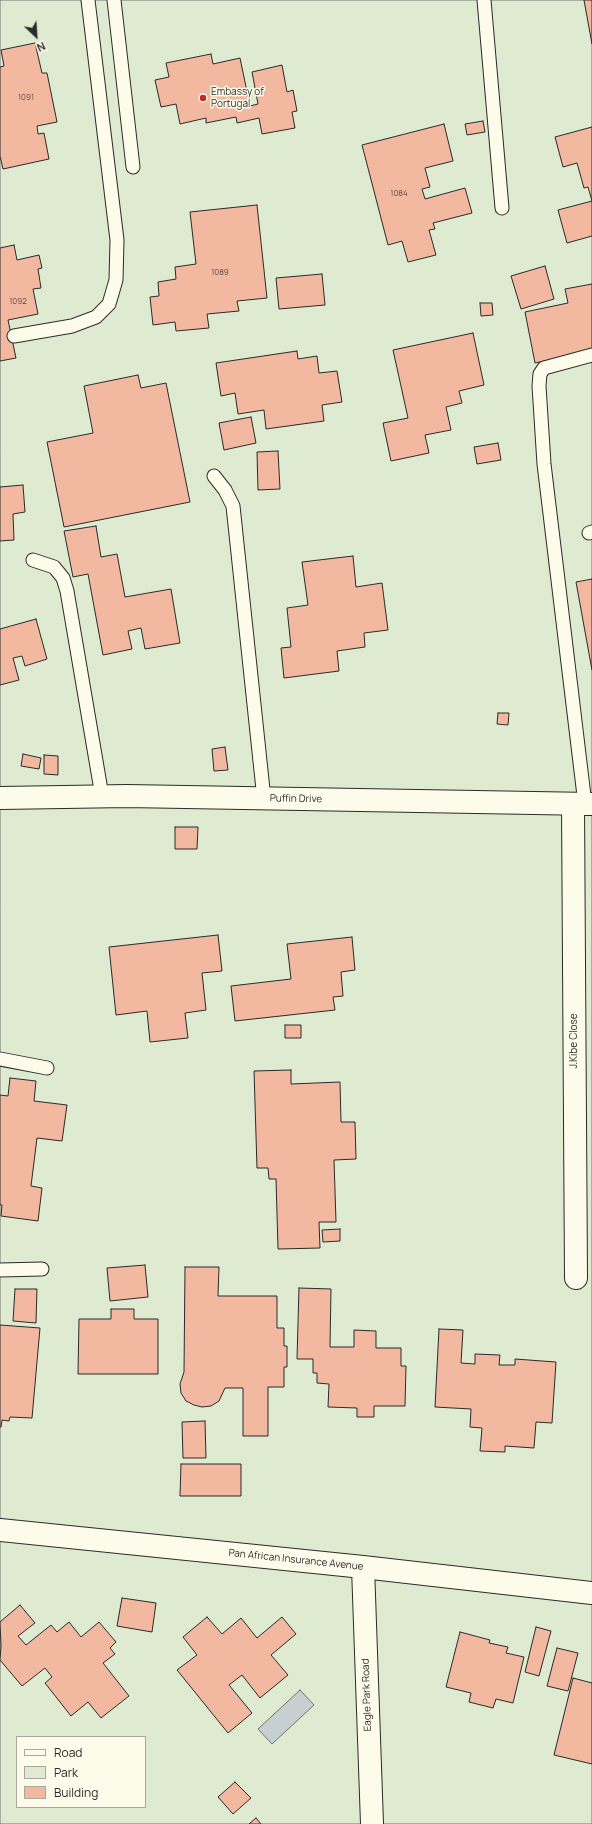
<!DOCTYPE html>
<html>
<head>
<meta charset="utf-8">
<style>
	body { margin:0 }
	#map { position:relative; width:592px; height:1824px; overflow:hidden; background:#fdfbea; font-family:Manrope,sans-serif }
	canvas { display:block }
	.legend { position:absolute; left:16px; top:1736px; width:130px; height:72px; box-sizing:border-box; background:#fdfbea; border:1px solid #a9a89e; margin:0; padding:5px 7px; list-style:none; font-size:12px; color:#2b2b2b }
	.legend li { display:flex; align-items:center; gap:8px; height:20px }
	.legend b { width:20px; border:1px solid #a9a89e }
	.north { position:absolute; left:16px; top:16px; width:40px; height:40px; -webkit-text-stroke:3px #fdfbea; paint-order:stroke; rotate:155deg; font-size:11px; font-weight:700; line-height:16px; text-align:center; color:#2b2b2b }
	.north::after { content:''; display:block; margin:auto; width:14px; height:18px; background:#2b2b2b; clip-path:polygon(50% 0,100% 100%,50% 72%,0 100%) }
</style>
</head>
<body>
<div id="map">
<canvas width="592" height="1824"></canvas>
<ul class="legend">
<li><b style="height:5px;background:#fdfbea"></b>Road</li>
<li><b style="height:11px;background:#deebd1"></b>Park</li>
<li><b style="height:11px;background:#f2b8a0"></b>Building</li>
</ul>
<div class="north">N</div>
</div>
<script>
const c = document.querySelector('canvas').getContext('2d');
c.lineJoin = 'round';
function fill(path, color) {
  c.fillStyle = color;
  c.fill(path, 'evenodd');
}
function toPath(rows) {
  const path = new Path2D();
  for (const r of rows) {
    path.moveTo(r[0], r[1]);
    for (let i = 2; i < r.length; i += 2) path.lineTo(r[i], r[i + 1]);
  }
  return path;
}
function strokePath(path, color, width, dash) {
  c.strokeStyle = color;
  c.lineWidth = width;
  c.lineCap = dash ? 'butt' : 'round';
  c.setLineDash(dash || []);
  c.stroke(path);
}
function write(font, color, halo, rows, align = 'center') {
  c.font = font + ' Manrope,sans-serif';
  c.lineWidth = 3;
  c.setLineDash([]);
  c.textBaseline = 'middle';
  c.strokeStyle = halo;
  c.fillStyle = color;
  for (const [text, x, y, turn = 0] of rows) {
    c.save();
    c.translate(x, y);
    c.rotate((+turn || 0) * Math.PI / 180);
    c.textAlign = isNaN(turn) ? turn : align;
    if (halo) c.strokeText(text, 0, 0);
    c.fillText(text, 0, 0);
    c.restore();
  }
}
const green = toPath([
	[0,0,592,0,592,1824,0,1824,0,0],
	[17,1737,145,1737,145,1807,17,1807,17,1737]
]);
fill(green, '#deebd1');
strokePath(green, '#74746e', 1);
const water = toPath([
	[300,1690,314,1705,272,1744,258,1729,300,1690]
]);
fill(water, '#c7d0d0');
strokePath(water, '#74746e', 1);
const building = toPath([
	[584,0,592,0,592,44,584,0],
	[35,43,42,73,47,73,57,122,37,126,38,134,44,133,49,159,3,169,0,156,0,67,4,66,1,50,35,43],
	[211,54,213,64,240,58,250,106,258,104,252,72,282,65,287,92,293,90,297,111,292,112,295,128,262,134,259,118,237,123,236,117,206,123,206,118,180,124,176,104,161,107,155,80,169,77,166,63,211,54],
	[483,121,485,132,467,135,465,124,483,121],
	[444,124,453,161,425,168,430,187,422,189,425,199,465,188,472,213,433,223,435,229,429,230,436,255,408,262,402,241,388,245,362,145,444,124],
	[592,127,592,236,567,243,558,210,592,201,588,187,584,188,577,163,563,167,555,137,592,127],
	[257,205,267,298,237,301,239,311,207,314,209,328,176,331,175,322,153,325,150,297,159,296,158,282,176,279,175,267,196,264,190,212,257,205],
	[14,245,17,260,39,255,42,268,38,269,41,288,33,289,38,314,8,320,16,358,0,361,0,248,14,245],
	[545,266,554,299,521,309,511,276,545,266],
	[322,274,325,305,279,309,276,278,322,274],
	[592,284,592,351,535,363,525,312,568,303,565,289,592,284],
	[480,303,492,303,493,315,481,316,480,303],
	[473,333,484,385,459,391,462,403,446,407,451,430,425,435,429,453,391,461,383,423,408,418,393,350,473,333],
	[297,351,298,359,317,356,319,373,337,371,342,402,322,405,324,421,266,429,264,410,238,414,235,393,221,396,216,363,297,351],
	[138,375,141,388,166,383,190,502,64,527,47,442,93,433,84,386,138,375],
	[251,417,256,443,224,450,219,423,251,417],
	[498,443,501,460,477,464,474,447,498,443],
	[278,451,280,489,258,490,257,452,278,451],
	[23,485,25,512,13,514,14,540,0,541,0,487,23,485],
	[96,526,101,557,117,554,125,597,171,589,180,643,145,649,141,628,128,631,132,649,103,655,88,574,73,577,64,531,96,526],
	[353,556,356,587,382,583,388,630,364,633,365,647,337,651,339,671,284,678,281,648,291,647,287,608,308,605,302,562,353,556],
	[592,579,592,670,576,582,592,579],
	[36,619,47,659,25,666,22,656,13,658,19,680,0,685,0,629,36,619],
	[498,713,509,713,508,725,497,724,498,713],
	[225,747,228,770,214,771,212,749,225,747],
	[23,754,41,758,39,769,21,766,23,754],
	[44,755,58,756,58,775,44,774,44,755],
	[175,827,198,827,197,849,175,849,175,827],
	[218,935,222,971,202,973,206,1010,185,1013,188,1038,150,1042,147,1011,116,1015,109,947,218,935],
	[352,937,355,970,341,972,343,996,333,997,335,1010,235,1021,231,986,291,979,287,944,352,937],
	[285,1025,301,1025,301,1038,285,1038,285,1025],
	[291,1070,291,1084,340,1082,341,1122,355,1122,356,1159,334,1160,336,1222,319,1222,320,1248,278,1249,276,1179,269,1179,268,1168,257,1168,254,1071,291,1070],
	[10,1078,36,1081,34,1101,67,1105,62,1141,37,1138,31,1186,42,1188,38,1221,1,1216,2,1205,0,1205,0,1095,8,1096,10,1078],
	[340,1229,340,1241,323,1242,322,1230,340,1229],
	[145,1265,148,1297,110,1301,107,1268,145,1265],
	[185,1267,219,1267,218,1296,277,1296,277,1328,284,1328,284,1346,287,1346,287,1367,284,1367,284,1387,268,1387,268,1436,243,1436,243,1388,225,1388,219,1401,211,1406,202,1407,194,1405,186,1401,181,1393,180,1384,184,1372,185,1267],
	[299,1288,331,1289,330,1347,354,1347,354,1330,376,1331,376,1348,401,1348,401,1366,406,1366,405,1406,374,1406,374,1417,357,1417,357,1408,328,1407,329,1384,317,1383,317,1373,313,1373,313,1359,297,1359,299,1288],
	[15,1289,37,1289,36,1323,13,1321,15,1289],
	[111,1309,134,1309,134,1319,158,1319,158,1374,78,1374,79,1319,111,1319,111,1309],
	[0,1325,40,1328,32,1418,10,1417,9,1421,2,1420,1,1427,0,1427,0,1325],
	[439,1329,463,1330,461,1363,475,1364,475,1354,500,1355,499,1365,515,1365,515,1359,556,1362,552,1423,536,1422,534,1448,505,1446,505,1452,480,1451,482,1428,470,1427,471,1409,435,1407,439,1329],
	[205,1421,206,1458,183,1458,182,1422,205,1421],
	[181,1464,241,1464,241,1496,180,1496,181,1464],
	[122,1598,156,1603,152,1632,117,1626,122,1598],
	[20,1605,35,1623,18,1636,26,1645,51,1625,57,1632,69,1622,81,1637,99,1622,116,1642,110,1648,115,1654,103,1663,129,1696,101,1718,88,1702,71,1716,45,1683,52,1677,45,1668,22,1686,0,1660,1,1646,0,1622,20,1605],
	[207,1617,222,1634,241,1618,257,1638,282,1617,296,1634,271,1655,288,1675,260,1698,242,1675,229,1685,252,1713,228,1733,177,1670,197,1655,183,1637,207,1617],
	[536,1627,551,1631,539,1676,525,1672,536,1627],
	[460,1632,490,1640,489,1643,508,1647,506,1653,524,1657,513,1703,496,1699,493,1708,469,1702,471,1693,446,1687,460,1632],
	[557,1648,578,1653,568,1691,547,1686,557,1648],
	[573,1678,592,1683,592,1764,554,1755,573,1678],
	[235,1782,251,1798,233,1814,218,1797,235,1782],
	[256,1818,261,1824,249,1824,256,1818]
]);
fill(building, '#f2b8a0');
strokePath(building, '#2b2b2b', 1);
const lane = toPath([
	[114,0,133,167],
	[484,0,502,208],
	[14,336,72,326,96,317,109,304,116,280,117,240,88,0],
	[214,476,225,490,233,506,264,799],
	[589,533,592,532],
	[33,560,54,567,63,578,67,591,102,796],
	[585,804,544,464,539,386,540,374,544,368,592,355],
	[0,1059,47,1068],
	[0,1270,42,1269]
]);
const street = toPath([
	[0,798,127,796,592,804],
	[573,805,576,1278],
	[0,1530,363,1567,592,1593],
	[363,1567,372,1824]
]);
strokePath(lane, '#2b2b2b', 15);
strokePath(street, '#2b2b2b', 24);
strokePath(lane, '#fdfbea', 13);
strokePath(street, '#fdfbea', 22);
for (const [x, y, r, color] of [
	[203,98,4,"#c62828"]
]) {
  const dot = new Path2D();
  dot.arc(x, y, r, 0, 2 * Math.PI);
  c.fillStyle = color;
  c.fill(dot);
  strokePath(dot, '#fdfbea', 1.5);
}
write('8px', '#5d4e48', null, [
	["1091",26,98],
	["1084",399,194],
	["1089",220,273],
	["1092",18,302]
]);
write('10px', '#2b2b2b', '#fdfbea', [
	["Embassy of",211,92],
	["Portugal",211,104]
], 'left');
write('10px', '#2b2b2b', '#fdfbea', [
	["Puffin Drive",296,799,1],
	["J.Kibe Close",574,1041,-90],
	["Pan African Insurance Avenue",296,1560,6],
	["Eagle Park Road",367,1695,-92]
]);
</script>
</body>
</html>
